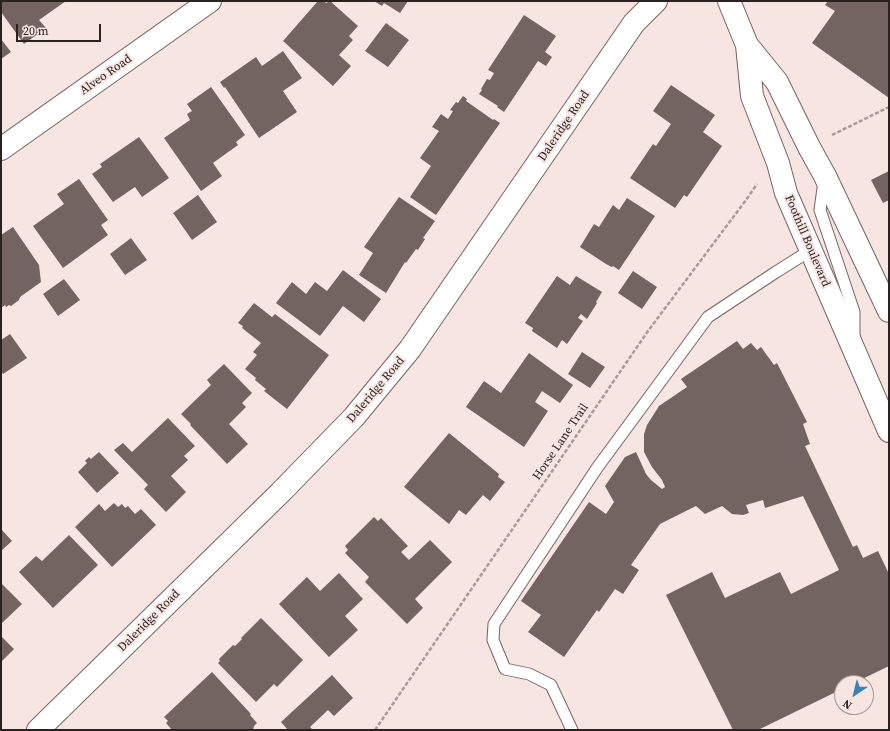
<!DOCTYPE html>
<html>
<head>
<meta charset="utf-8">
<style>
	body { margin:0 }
	#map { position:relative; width:890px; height:731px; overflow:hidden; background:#f7e5e2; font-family:"Source Serif 4",serif }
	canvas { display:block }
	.frame { position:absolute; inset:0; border:2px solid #282220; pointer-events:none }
	.north { position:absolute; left:834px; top:675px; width:40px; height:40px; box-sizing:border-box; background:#f7e5e2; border:1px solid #a49794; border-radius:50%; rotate:215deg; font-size:11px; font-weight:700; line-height:16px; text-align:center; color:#282220 }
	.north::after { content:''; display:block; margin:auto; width:14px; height:18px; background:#3a81b6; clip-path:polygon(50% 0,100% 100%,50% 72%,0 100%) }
	.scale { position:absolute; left:16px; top:24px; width:85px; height:18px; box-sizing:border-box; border:2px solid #282220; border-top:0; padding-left:5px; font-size:12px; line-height:14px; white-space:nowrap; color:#282220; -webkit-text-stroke:3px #f7e5e2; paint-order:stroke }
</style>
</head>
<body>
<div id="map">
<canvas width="890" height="731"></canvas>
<div class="frame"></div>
<div class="north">N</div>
<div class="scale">20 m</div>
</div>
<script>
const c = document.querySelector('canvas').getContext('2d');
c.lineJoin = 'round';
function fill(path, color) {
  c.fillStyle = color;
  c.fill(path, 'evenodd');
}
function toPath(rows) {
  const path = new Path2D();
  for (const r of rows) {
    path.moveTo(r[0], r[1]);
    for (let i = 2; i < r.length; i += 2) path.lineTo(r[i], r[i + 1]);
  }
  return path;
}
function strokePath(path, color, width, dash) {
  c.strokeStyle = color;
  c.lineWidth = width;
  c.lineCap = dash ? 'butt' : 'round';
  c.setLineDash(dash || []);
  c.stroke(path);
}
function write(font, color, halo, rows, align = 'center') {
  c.font = font + ' "Source Serif 4",serif';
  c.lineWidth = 4;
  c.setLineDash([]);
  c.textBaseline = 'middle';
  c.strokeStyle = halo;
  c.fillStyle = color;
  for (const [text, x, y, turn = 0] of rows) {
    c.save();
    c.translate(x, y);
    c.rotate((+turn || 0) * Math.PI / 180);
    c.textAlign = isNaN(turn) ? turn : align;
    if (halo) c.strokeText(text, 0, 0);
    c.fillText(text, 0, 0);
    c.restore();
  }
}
fill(toPath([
	[1,1,66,1,39,20,46,28,24,44,1,12],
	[318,1,324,1,326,3,330,1,358,26,349,36,353,40,339,55,351,66,333,86,283,41],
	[374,1,408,1,400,13,384,3,382,6],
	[828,1,889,1,889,98,812,43,835,11,825,5],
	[524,15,556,36,545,52,552,57,546,66,538,61,504,112,497,107,498,106,479,94,482,90,481,89,487,79,490,80,494,73,488,70],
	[386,23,409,40,388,67,365,51],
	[1,39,11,52,1,59],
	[283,51,302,78,283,91,297,112,259,138,225,87,224,88,220,82,256,57,262,66],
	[671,85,715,115,703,132,722,146,687,197,684,195,675,208,630,178,653,144,656,146,671,124,653,111],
	[211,87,245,135,236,142,238,145,213,163,222,176,201,191,164,138,190,120,187,114,192,111,187,104],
	[463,96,467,99,466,101,493,120,494,119,500,123,436,215,410,197,431,166,420,158,439,131,432,127,441,114,448,119,453,111,450,110,456,102,458,103],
	[139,137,169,178,142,197,135,187,113,202,92,174,102,167,100,164],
	[889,171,889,200,883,203,871,180],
	[79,179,108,220,101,225,108,235,63,268,33,226,64,204,57,194],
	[198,195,217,222,192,240,173,213],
	[399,197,435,221,423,238,425,239,418,250,416,249,406,263,405,262,386,293,359,275,373,253,364,247],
	[627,198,655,216,619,270,613,266,612,267,606,264,580,247,594,224,599,227,613,205,619,210],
	[13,227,39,265,41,282,20,297,19,300,11,306,9,305,6,307,5,305,1,308,1,235],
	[131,238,147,260,125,275,110,254],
	[343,270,381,299,364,322,343,306,320,336,276,303,292,282,306,294,315,282,327,291],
	[633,271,657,287,642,309,618,293],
	[557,276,570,285,576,276,602,292,596,302,597,303,587,319,581,314,578,318,583,321,567,344,562,340,557,348,532,331,533,328,525,323],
	[64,279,80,300,58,316,43,294],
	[254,303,272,317,275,314,329,355,287,409,264,391,266,389,255,380,256,378,245,369,257,355,253,352,261,343,242,328,243,326,238,323],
	[10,334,27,358,3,374,1,371,1,340],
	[737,341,743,349,751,343,757,350,761,347,774,365,777,363,807,422,803,424,810,444,805,446,853,547,857,545,863,558,878,551,889,574,889,666,854,683,842,683,842,689,758,730,733,730,666,595,712,572,725,598,780,572,791,594,839,570,803,496,765,508,763,500,746,505,749,513,743,515,732,514,722,506,705,514,696,506,660,524,631,565,639,570,623,594,615,589,599,612,597,610,564,657,528,632,541,615,521,601,589,502,606,514,614,502,605,486,625,457,636,452,646,474,651,480,662,489,665,487,662,480,652,467,644,452,644,434,647,425,659,406,687,387,681,379],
	[582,352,605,367,590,388,568,374],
	[529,353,573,385,560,403,542,391,535,402,548,411,524,447,466,407,484,381,501,393],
	[224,364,252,393,242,403,246,407,229,424,248,444,227,464,190,425,191,424,181,414,211,385,207,380],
	[168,418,195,446,184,456,188,460,171,476,186,492,166,512,144,489,148,485,114,450,123,443,132,452],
	[449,433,499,474,498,477,505,482,490,501,483,495,466,515,459,510,449,524,404,487],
	[99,452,119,473,97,493,78,472,87,463,85,461,89,457,91,459],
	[114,503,118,507,122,504,125,508,128,506,135,514,141,509,156,525,112,567,75,527,99,504,105,511],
	[374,517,378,521,381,518,408,546,401,552,409,560,430,540,452,562,415,599,423,608,407,624,365,582,369,577,345,553,348,550,345,546],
	[1,529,12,541,1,551],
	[69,535,98,565,53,608,19,572,36,556,42,561],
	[339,573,363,599,345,616,358,630,329,657,279,604,307,577,320,591],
	[1,583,22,604,1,624],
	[261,618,303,660,277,687,274,684,256,702,218,663,220,661,219,659,233,645,235,646,242,639,241,638],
	[1,636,14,649,1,662],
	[212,672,251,714,250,715,257,723,254,726,253,730,172,730,166,723,168,721,164,717],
	[332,675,353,698,334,716,328,710,310,727,313,730,288,730,281,722]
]), '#736461');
const lane = toPath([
	[824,181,820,210,854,312,854,338],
	[572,730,551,685,529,674,505,669,493,640,494,624,597,468,708,317,776,272,811,250]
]);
const street = toPath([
	[1,149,210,1],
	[38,730,281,492,354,417,410,349,634,23,656,1]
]);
const primary = toPath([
	[729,1,747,45,752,96,778,163,786,193,889,431],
	[747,45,777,82,809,147,825,176,889,311]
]);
strokePath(lane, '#746562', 13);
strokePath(street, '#746562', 24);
strokePath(primary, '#746562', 24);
strokePath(toPath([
	[832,135,889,107],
	[375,730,648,331,746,200,757,184]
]), '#a79a97', 2.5, [4, 2]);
strokePath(lane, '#fff', 11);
strokePath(street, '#fff', 22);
strokePath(primary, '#fff', 22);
write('12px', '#282220', '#f7e5e2', [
	["Alveo Road",106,75,-35],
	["Daleridge Road",564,126,-56],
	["Foothill Boulevard",807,241,67],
	["Daleridge Road",376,390,-50],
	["Horse Lane Trail",561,442,-56],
	["Daleridge Road",149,621,-45]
]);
</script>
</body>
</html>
